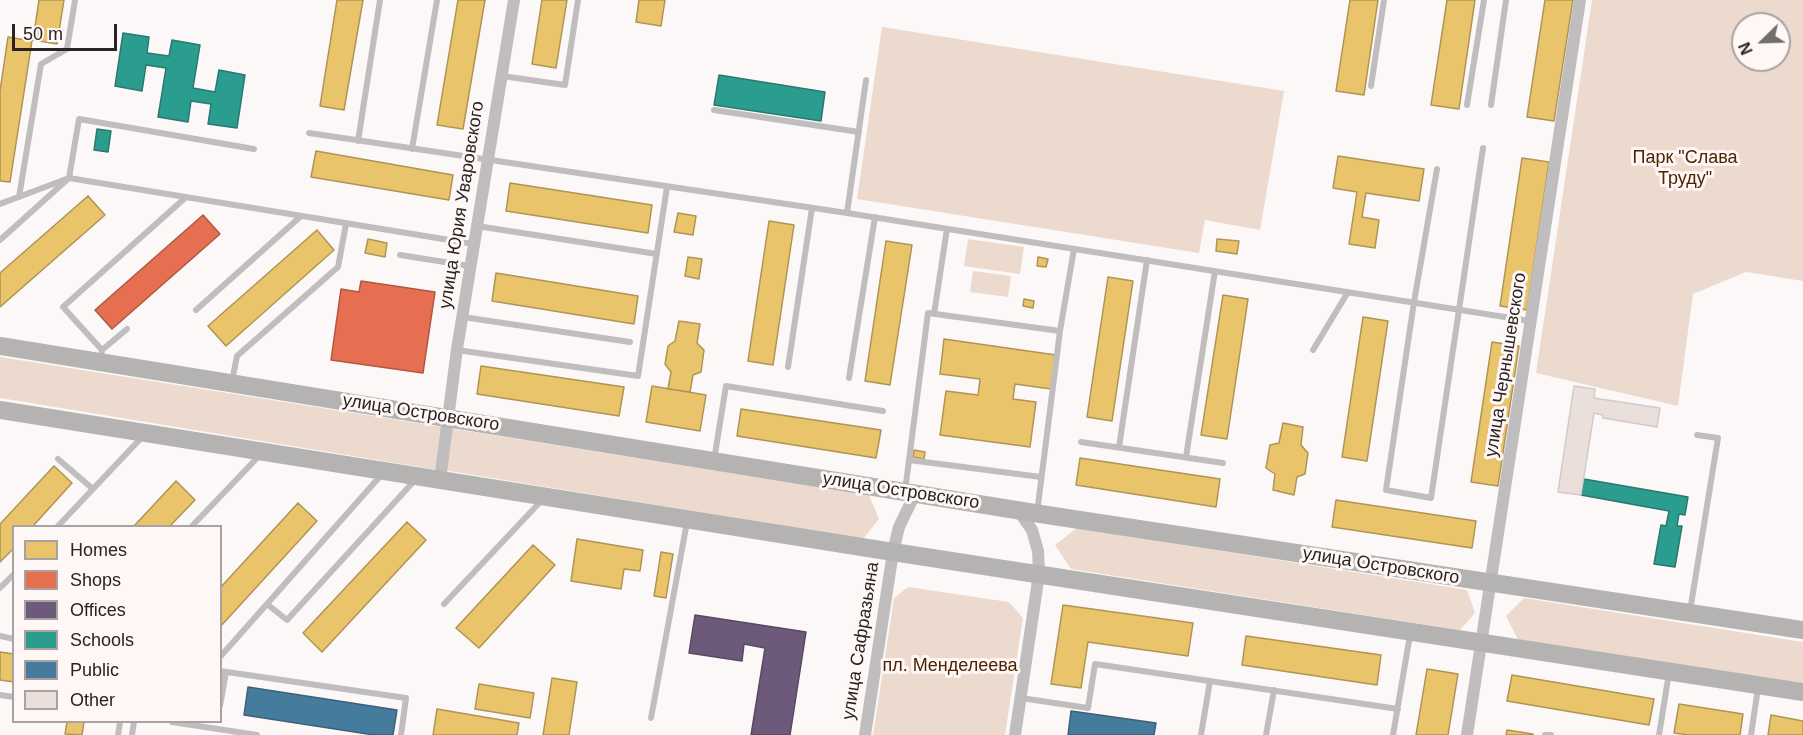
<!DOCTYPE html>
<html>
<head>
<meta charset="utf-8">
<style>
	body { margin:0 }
	#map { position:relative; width:1803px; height:735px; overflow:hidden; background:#fcf8f8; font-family:Helvetica,sans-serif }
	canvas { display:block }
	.legend { position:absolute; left:12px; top:525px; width:210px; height:198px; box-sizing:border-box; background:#fef7f6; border:2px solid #a9a2a2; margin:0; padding:8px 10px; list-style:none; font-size:18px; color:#292323 }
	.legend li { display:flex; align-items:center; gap:12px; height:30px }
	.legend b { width:30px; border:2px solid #a9a2a2 }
	.north { position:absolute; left:1731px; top:12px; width:60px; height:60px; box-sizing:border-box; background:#fef7f6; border:2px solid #a9a2a2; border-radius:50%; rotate:247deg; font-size:16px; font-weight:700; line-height:24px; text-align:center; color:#292323 }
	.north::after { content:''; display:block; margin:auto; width:21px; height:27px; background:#736e6e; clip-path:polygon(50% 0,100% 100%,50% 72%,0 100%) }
	.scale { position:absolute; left:12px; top:24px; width:105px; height:27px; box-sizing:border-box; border:3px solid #292323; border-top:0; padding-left:8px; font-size:18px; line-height:21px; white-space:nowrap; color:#292323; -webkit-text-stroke:4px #fef7f6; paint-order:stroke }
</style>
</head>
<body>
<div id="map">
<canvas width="1803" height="735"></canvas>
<ul class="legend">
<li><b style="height:16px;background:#e9c46a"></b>Homes</li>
<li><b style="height:16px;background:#e76f51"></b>Shops</li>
<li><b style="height:16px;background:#6d597a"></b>Offices</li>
<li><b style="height:16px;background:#2a9d8f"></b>Schools</li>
<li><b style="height:16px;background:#457b9d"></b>Public</li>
<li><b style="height:16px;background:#eadfdb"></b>Other</li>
</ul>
<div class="north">N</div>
<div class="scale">50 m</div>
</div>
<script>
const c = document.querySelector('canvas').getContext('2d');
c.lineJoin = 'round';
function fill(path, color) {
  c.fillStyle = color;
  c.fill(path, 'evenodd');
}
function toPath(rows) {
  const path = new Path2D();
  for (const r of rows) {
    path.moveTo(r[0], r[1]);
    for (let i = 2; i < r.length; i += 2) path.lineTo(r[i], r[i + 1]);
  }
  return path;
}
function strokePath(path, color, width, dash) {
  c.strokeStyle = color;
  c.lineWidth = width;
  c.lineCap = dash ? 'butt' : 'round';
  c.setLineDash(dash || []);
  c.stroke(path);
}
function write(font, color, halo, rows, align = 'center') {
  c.font = font + ' Helvetica,sans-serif';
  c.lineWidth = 6;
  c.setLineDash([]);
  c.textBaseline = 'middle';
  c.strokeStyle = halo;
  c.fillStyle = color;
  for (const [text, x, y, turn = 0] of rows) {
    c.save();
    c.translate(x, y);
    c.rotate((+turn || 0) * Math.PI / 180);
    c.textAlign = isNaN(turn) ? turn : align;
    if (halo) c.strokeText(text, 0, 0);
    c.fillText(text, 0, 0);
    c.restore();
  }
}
fill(toPath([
	[1592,0,1803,0,1803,281,1746,272,1693,294,1678,406,1536,373],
	[1743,24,1779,24,1779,60,1743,60],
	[882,27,1284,91,1260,230,1205,220,1199,253,857,199],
	[968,239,1024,247,1020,274,964,266],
	[973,271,1011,276,1008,297,970,292],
	[0,357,442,427,438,470,0,398],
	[448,428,869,495,879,519,863,539,443,470],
	[1077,528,1467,590,1475,613,1460,630,1071,569,1055,545],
	[908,587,1009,602,1023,618,1005,735,873,735,894,598],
	[1524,598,1803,642,1803,685,1518,640,1506,616]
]), '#ecdacf');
const homes = toPath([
	[39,0,64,0,57,44,33,40,39,0],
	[337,0,363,0,344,110,320,106,337,0],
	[458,0,485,0,463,129,437,125,458,0],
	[542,0,567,0,556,68,532,64,542,0],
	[639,0,665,0,661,26,636,22,639,0],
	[1350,0,1378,0,1364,95,1336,91,1350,0],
	[1447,0,1475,0,1459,109,1431,105,1447,0],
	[1545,0,1573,0,1554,121,1527,117,1545,0],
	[8,37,32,41,10,182,0,181,0,91,8,37],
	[316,151,453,175,449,200,311,177,316,151],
	[1338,156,1424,169,1419,201,1366,193,1362,217,1379,220,1375,248,1349,244,1357,192,1333,188,1338,156],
	[1522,158,1549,162,1527,310,1500,306,1522,158],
	[510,183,652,205,648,233,506,211,510,183],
	[88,196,105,215,0,307,0,273,88,196],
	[678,213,696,216,693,235,674,232,678,213],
	[769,221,794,225,773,365,748,361,769,221],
	[317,230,334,250,226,346,208,326,317,230],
	[368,239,387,243,385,257,365,253,368,239],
	[1217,239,1239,241,1237,254,1216,251,1217,239],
	[886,241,912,245,890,385,865,381,886,241],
	[688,257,702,259,699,279,685,276,688,257],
	[1038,257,1048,259,1046,267,1037,266,1038,257],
	[496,273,638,296,634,324,492,301,496,273],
	[1108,277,1133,281,1112,421,1087,417,1108,277],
	[1223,295,1248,299,1227,439,1201,435,1223,295],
	[1024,299,1034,301,1033,308,1023,306,1024,299],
	[1363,317,1388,321,1367,461,1342,457,1363,317],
	[679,321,700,324,697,343,704,350,701,372,693,375,690,392,668,389,671,372,665,364,668,346,675,341,679,321],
	[944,339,1056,355,1051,389,1015,384,1013,399,1036,402,1030,447,940,435,946,391,978,395,980,379,940,374,944,339],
	[1492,342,1519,346,1498,486,1471,482,1492,342],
	[481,366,624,387,619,416,477,394,481,366],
	[652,386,706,395,700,431,646,422,652,386],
	[741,409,881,430,876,458,737,436,741,409],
	[1283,423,1303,427,1301,445,1308,453,1305,474,1297,477,1294,495,1273,490,1275,474,1266,468,1270,445,1279,443,1283,423],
	[914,450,925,452,924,459,913,457,914,450],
	[1080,458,1220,479,1216,507,1076,485,1080,458],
	[54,466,72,483,33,526,14,526,14,548,0,562,0,524,54,466],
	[176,481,195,500,170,526,134,526,176,481],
	[1336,500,1476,521,1472,548,1332,527,1336,500],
	[298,503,317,521,220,627,220,588,298,503],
	[407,522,426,540,322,652,303,633,407,522],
	[577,539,643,550,640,571,624,569,621,589,571,581,577,539],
	[533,545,555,565,479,648,456,628,533,545],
	[661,552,673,554,666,598,654,596,661,552],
	[1063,605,1193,623,1188,656,1088,642,1081,688,1051,684,1063,605],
	[1246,636,1381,655,1377,685,1242,665,1246,636],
	[0,652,14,654,14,682,0,680,0,652],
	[1427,669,1458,674,1448,735,1416,735,1427,669],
	[1512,675,1654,699,1649,725,1507,701,1512,675],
	[552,678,577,682,569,735,543,735,552,678],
	[479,684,534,693,530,718,475,709,479,684],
	[1679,704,1743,714,1740,735,1689,735,1674,733,1679,704],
	[437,709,519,723,517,735,433,735,437,709],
	[1771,715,1803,721,1803,735,1768,735,1771,715],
	[67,722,84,722,82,735,65,734,67,722],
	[1507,730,1533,734,1533,735,1506,735,1507,730]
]);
fill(homes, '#e9c46a');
strokePath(homes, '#af9455', 1.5);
const shops = toPath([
	[203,215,220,234,112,329,95,310,203,215],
	[361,281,435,292,423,373,331,360,341,289,359,292,361,281]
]);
fill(shops, '#e76f51');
strokePath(shops, '#ae5843', 1.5);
const offices = toPath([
	[695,615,806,632,790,735,751,735,765,648,744,644,742,661,689,653,695,615]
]);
fill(offices, '#6d597a');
strokePath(offices, '#594960', 1.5);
const schools = toPath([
	[123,33,149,37,147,53,169,56,172,40,200,45,193,88,215,92,219,70,245,75,237,128,208,124,211,104,191,101,188,122,158,117,166,68,146,65,142,91,115,86,123,33],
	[719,75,825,92,821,121,714,105,719,75],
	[97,129,111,131,108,152,94,150,97,129],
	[1584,479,1688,497,1685,515,1679,514,1677,526,1682,526,1675,567,1654,564,1661,525,1666,526,1669,511,1581,495,1584,479]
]);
fill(schools, '#2a9d8f');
strokePath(schools, '#2a786f', 1.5);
const public = toPath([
	[248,687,397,710,393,735,374,735,244,715,248,687],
	[1071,711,1156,723,1154,735,1068,735,1071,711]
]);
fill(public, '#457b9d');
strokePath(public, '#3d6178', 1.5);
const building = toPath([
	[1574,386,1595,389,1594,398,1660,408,1657,427,1603,418,1603,415,1594,413,1581,495,1558,492,1574,386]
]);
fill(building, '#eadfdb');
strokePath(building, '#cfcbca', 1.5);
strokePath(toPath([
	[502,76,565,85,578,0],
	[1371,86,1384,0],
	[1467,105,1484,0],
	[1491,105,1506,0],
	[714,110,859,132],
	[309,133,847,213,1530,321],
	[358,141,380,0],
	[412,149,437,0],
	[1437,169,1414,302,1386,490,1431,498,1483,148],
	[19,197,41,64,67,49,75,0],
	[0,204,69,178,474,244],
	[847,213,866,80],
	[477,226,657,254],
	[0,240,69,178,79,119,254,149],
	[400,255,470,266],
	[196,310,300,217],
	[934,314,947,229],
	[463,317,630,342],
	[1060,331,1074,249],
	[102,350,127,329],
	[457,350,638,376,667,187],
	[1313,350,1348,292],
	[100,361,102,350,63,307,185,198],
	[788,367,812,208],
	[849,378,875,217],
	[232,381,237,356,338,267,346,224],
	[1081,442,1223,463],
	[1119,447,1147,260],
	[1186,457,1215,271],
	[58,459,93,489],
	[714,460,726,386,883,411],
	[909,460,1041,477],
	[905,491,928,313,1060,331,1037,513],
	[58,526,144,435],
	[192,526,260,455],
	[0,588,14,574],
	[267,604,287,620,416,479],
	[444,604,542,500],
	[1690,611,1718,438,1697,435],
	[0,636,14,639],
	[220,657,383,473],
	[220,671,406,698,401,735],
	[0,695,14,697],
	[1021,698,1088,708,1095,664,1398,709],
	[220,706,226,672,224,673],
	[651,718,687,522],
	[172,722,257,735],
	[118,735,120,722],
	[132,735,134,722],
	[1201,735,1210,681],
	[1266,735,1274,690],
	[1393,735,1410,635],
	[1545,735,1551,735],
	[1659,735,1669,673],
	[1751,735,1758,688]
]), '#c0bdbe', 6);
strokePath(toPath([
	[440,480,457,349,514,0],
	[865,735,893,552,899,527,915,494],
	[1015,735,1039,574,1038,551,1032,530,1018,510],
	[1467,735,1580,0]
]), '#c0bdbe', 12);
strokePath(toPath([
	[0,346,1047,515,1803,630],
	[0,410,893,552,1803,692]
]), '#b5b2b2', 18);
write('18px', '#4c2400', '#fef7f6', [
	["Парк \"Слава",1685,158],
	["Труду\"",1685,179],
	["пл. Менделеева",950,666]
]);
write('18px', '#292323', '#fef7f6', [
	["улица Юрия Уваровского",462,205,-81],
	["улица Чернышевского",1506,365,-81],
	["улица Островского",421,413,9],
	["улица Островского",901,491,9],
	["улица Островского",1381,566,9],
	["улица Сафразьяна",861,641,-81]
]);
</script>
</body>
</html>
